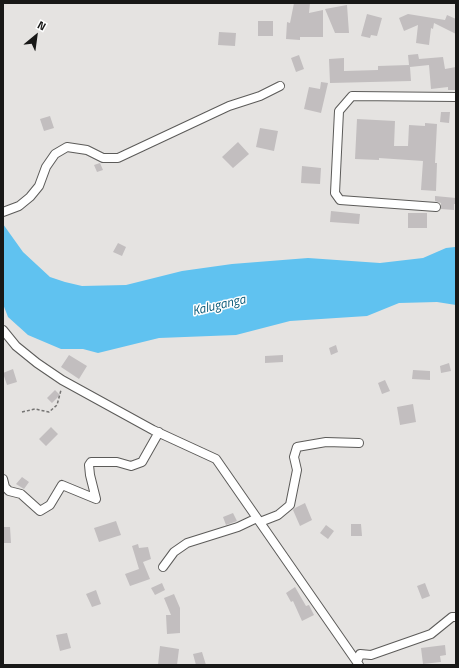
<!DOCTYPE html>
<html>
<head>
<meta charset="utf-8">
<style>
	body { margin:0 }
	#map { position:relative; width:459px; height:668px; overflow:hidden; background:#e5e3e1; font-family:"Titillium Web",sans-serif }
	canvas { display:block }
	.frame { position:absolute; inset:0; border:4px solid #181817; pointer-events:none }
	.north { position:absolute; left:16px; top:16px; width:40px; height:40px; -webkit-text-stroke:3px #fff; paint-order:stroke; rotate:29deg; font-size:11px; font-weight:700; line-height:16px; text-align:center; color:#181817 }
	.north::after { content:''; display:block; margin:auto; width:14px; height:18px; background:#181817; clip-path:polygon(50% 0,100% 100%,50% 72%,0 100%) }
</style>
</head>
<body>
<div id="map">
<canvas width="459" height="668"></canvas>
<div class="frame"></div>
<div class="north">N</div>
</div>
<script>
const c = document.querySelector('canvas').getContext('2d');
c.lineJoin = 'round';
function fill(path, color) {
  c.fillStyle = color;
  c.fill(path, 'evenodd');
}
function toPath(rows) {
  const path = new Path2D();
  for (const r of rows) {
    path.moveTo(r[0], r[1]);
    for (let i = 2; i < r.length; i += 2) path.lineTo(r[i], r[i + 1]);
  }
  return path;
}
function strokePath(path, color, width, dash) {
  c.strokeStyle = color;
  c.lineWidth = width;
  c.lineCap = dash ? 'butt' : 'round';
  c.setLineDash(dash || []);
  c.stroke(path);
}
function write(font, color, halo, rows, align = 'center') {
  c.font = font + ' "Titillium Web",sans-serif';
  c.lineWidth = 3;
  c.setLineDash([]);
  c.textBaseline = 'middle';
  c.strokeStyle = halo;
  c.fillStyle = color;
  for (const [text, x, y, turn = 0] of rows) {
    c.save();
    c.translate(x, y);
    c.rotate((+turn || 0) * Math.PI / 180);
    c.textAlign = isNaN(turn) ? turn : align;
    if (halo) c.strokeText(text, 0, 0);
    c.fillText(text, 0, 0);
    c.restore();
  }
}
fill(toPath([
	[3,224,23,252,50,277,65,282,82,286,126,285,182,271,232,264,308,258,380,263,423,258,446,248,455,247,456,305,437,302,399,303,367,316,290,321,236,335,159,338,98,353,83,349,61,349,28,335,8,317,3,304]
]), '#60c2f0');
fill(toPath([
	[294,3,310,3,309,13,323,10,323,37,300,37,300,40,286,39,287,22,290,23],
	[347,5,349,33,335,33,325,9],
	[367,14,382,18,377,36,371,35,370,38,361,36],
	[408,14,445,20,447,15,456,19,456,34,434,23,433,29,431,28,429,45,416,43,418,25,404,31,399,18],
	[258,21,273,21,273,36,258,36],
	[219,32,236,33,235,46,218,45],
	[418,54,419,59,443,57,445,69,456,67,456,90,448,90,448,87,431,89,429,65,410,67,411,81,330,83,329,59,344,58,344,71,378,70,378,66,409,65,408,55],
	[299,55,304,69,296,72,291,58],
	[321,82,328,83,321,113,304,109,309,87,320,89],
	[441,112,450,112,449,123,440,122],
	[50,116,54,128,44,131,40,119],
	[357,119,395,121,394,146,408,146,409,125,425,126,425,123,437,124,435,163,437,163,436,191,421,190,423,161,379,158,379,160,355,159],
	[260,128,278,131,274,151,256,147],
	[238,142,249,154,233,168,222,157],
	[100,163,103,170,97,172,94,165],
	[302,166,321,168,320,184,301,183],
	[435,196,456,198,456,204,454,204,454,210,441,209,441,203,435,201],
	[331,211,360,214,359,224,330,222],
	[408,213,427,213,427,228,408,228],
	[118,243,126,247,122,256,113,252],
	[336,345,338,352,331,355,329,348],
	[69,355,87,366,79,379,61,367],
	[283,355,283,362,265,363,265,356],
	[449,363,451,371,441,373,440,366],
	[13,369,17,382,7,385,3,373],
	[413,370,430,371,430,380,412,379],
	[385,380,390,391,382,394,378,383],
	[55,390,60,395,52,403,47,398],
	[413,404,416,422,400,425,397,407],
	[51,427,58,434,46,446,39,439],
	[22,477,29,482,24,489,16,484],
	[305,503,312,520,300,526,293,510,295,508],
	[233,513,237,521,226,525,223,517],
	[116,521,121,535,99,542,94,528],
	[351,524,361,524,362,536,351,536],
	[326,525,334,531,328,539,320,533],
	[3,527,10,527,11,543,3,543],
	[138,544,139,548,148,547,151,559,143,562,150,579,130,586,125,574,139,569,132,546],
	[162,583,165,590,155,595,151,588],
	[425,583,430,596,422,599,417,586],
	[295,587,306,606,309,605,314,615,302,621,293,601,291,602,286,593],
	[96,590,101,604,92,607,86,594],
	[174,594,180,608,180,633,167,634,166,615,171,615,164,598],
	[67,633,71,648,60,651,56,635],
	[445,645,446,655,440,656,441,662,423,664,421,648],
	[160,646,179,649,177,665,158,665],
	[202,652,206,665,196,665,193,654]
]), '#c2bebf');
const minor = toPath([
	[436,207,340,200,335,193,339,111,352,96,456,97],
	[3,212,19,206,30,197,39,186,46,167,55,154,67,147,87,150,103,158,118,158,229,106,260,96,280,86],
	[3,330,16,346,37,363,62,380,153,430,216,459,359,665],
	[3,479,5,487,9,491,21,494,40,511,50,505,62,485,96,499,90,475,89,465,91,462,117,462,131,466,142,462,159,432],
	[260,522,278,515,290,505,297,470,294,457,297,447,326,442,359,443],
	[163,567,174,552,187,543,238,527,257,518],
	[357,662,360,654,371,655,431,634,452,617,456,617]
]);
strokePath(minor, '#5c5b59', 10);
strokePath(toPath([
	[22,412,35,409,49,412,57,405,61,390]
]), '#757473', 1.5, [3, 2]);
strokePath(minor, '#fff', 8);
write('italic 13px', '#0a5b7a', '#fff', [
	["Kaluganga",219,306,-13]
]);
</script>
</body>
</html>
